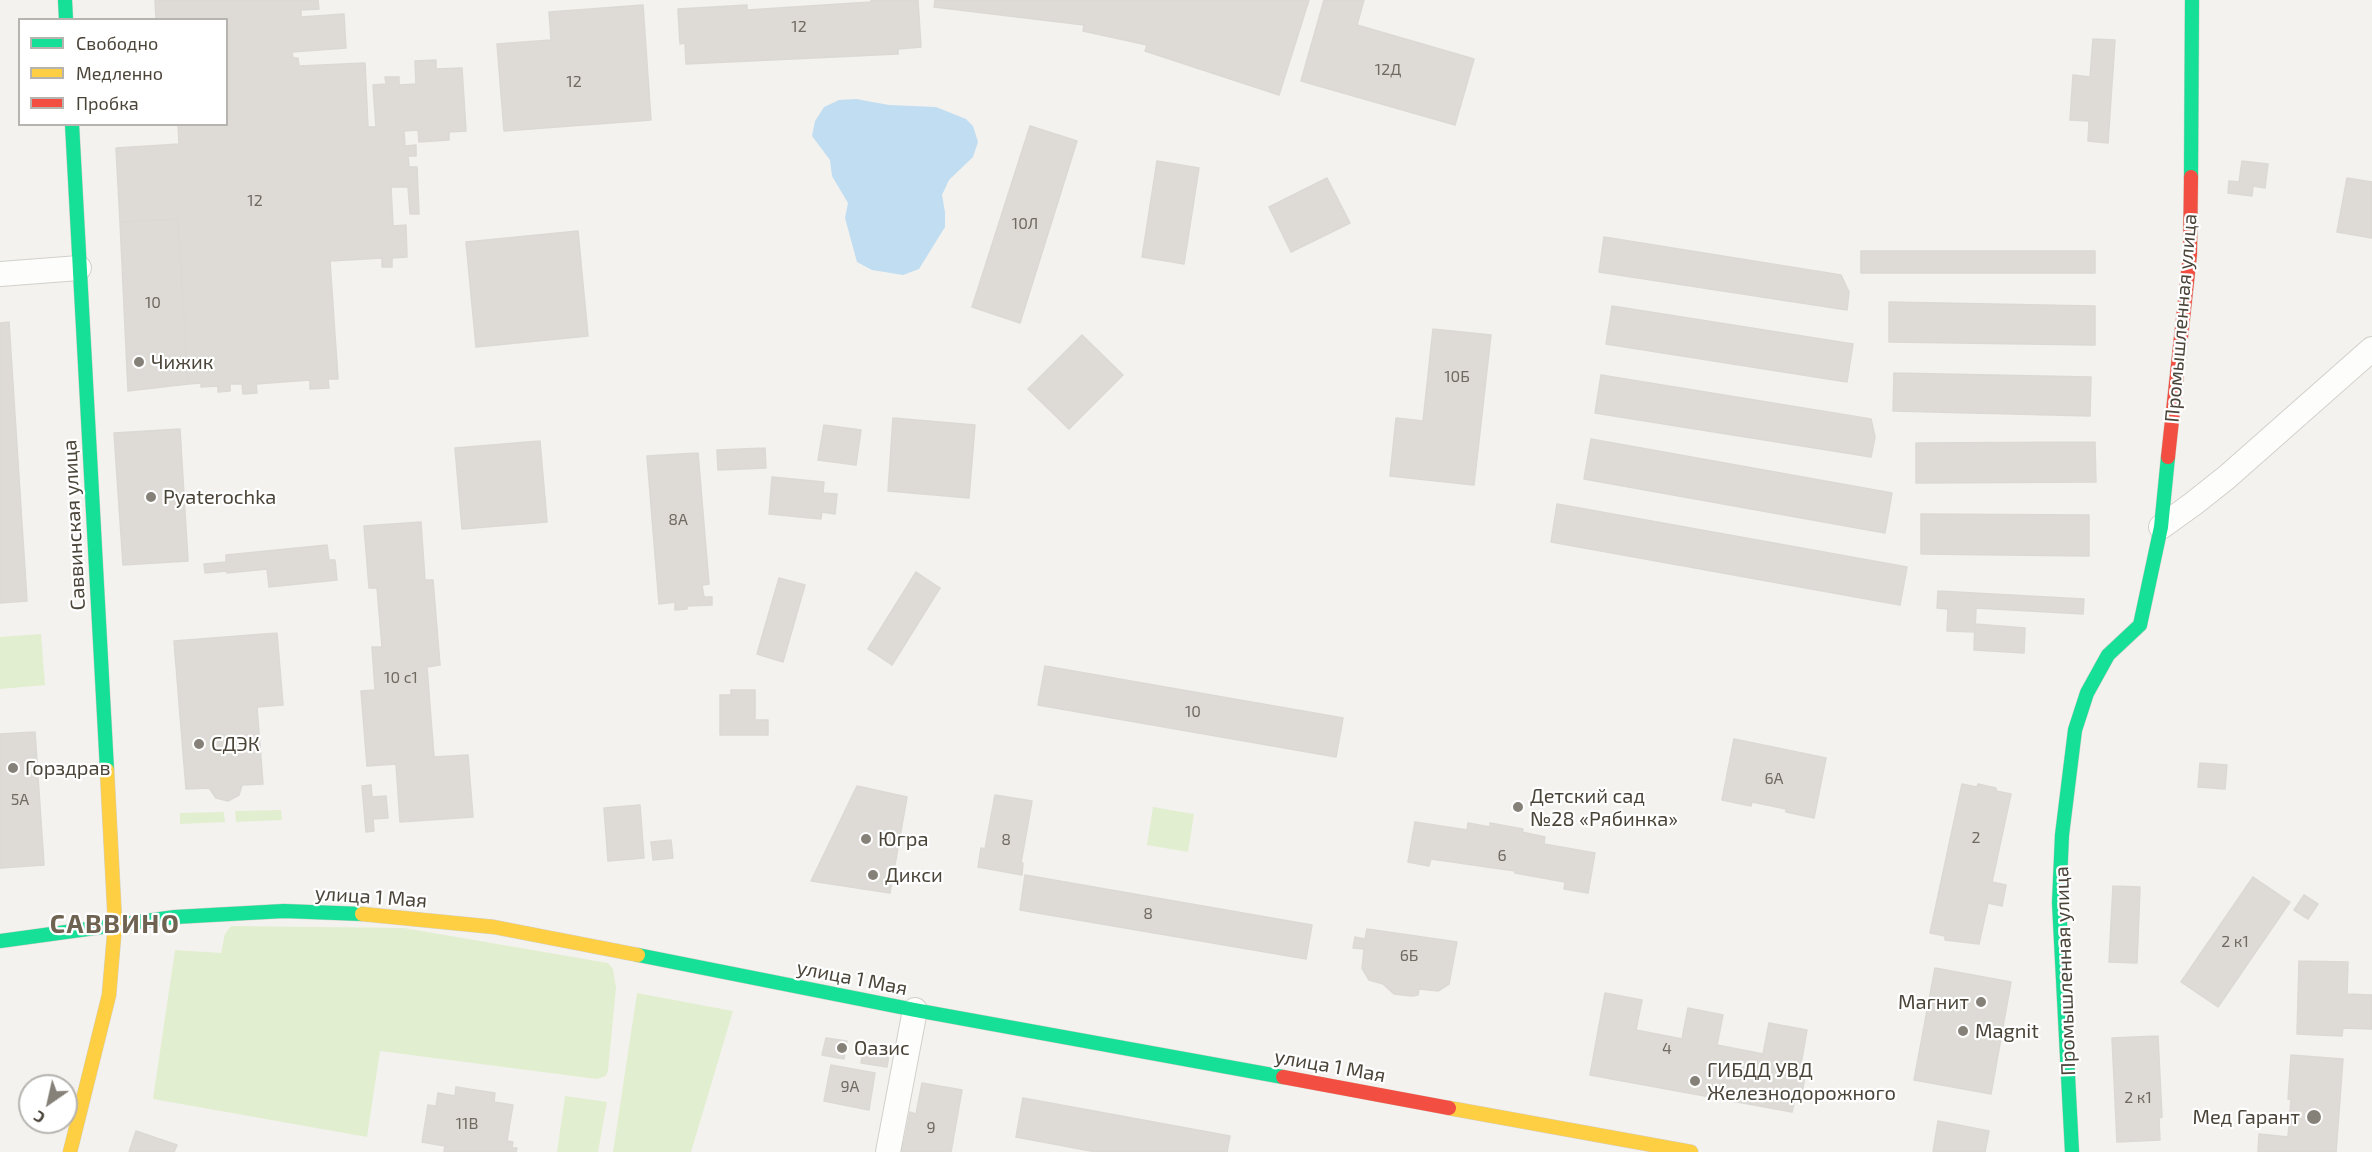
<!DOCTYPE html>
<html>
<head>
<meta charset="utf-8">
<style>
	body { margin:0 }
	#map { position:relative; width:2372px; height:1152px; overflow:hidden; background:#f4f2ee; font-family:"Exo 2",sans-serif }
	canvas { display:block }
	.legend { position:absolute; left:18px; top:18px; width:210px; height:108px; box-sizing:border-box; background:#fff; border:2px solid #b7b4b0; margin:0; padding:8px 10px; list-style:none; font-size:18px; color:#4b4439 }
	.legend li { display:flex; align-items:center; gap:12px; height:30px }
	.legend b { width:30px; border:2px solid #b7b4b0 }
	.north { position:absolute; left:18px; top:1074px; width:60px; height:60px; box-sizing:border-box; background:#fff; border:2px solid #b7b4b0; border-radius:50%; rotate:214deg; font-size:16px; font-weight:700; line-height:24px; text-align:center; color:#4b4439 }
	.north::after { content:''; display:block; margin:auto; width:21px; height:27px; background:#868178; clip-path:polygon(50% 0,100% 100%,50% 72%,0 100%) }
</style>
</head>
<body>
<div id="map">
<canvas width="2372" height="1152"></canvas>
<ul class="legend">
<li><b style="height:8px;background:#16e098"></b>Свободно</li>
<li><b style="height:8px;background:#ffcf43"></b>Медленно</li>
<li><b style="height:8px;background:#f24e42"></b>Пробка</li>
</ul>
<div class="north">С</div>
</div>
<script>
const c = document.querySelector('canvas').getContext('2d');
c.lineJoin = 'round';
function fill(path, color) {
  c.fillStyle = color;
  c.fill(path, 'evenodd');
}
function toPath(rows) {
  const path = new Path2D();
  for (const r of rows) {
    path.moveTo(r[0], r[1]);
    for (let i = 2; i < r.length; i += 2) path.lineTo(r[i], r[i + 1]);
  }
  return path;
}
function strokePath(path, color, width, dash) {
  c.strokeStyle = color;
  c.lineWidth = width;
  c.lineCap = dash ? 'butt' : 'round';
  c.setLineDash(dash || []);
  c.stroke(path);
}
function write(font, color, halo, rows, align = 'center') {
  c.font = font + ' "Exo 2",sans-serif';
  c.lineWidth = 4.5;
  c.setLineDash([]);
  c.textBaseline = 'middle';
  c.strokeStyle = halo;
  c.fillStyle = color;
  for (const [text, x, y, turn = 0] of rows) {
    c.save();
    c.translate(x, y);
    c.rotate((+turn || 0) * Math.PI / 180);
    c.textAlign = isNaN(turn) ? turn : align;
    if (halo) c.strokeText(text, 0, 0);
    c.fillText(text, 0, 0);
    c.restore();
  }
}
fill(toPath([
	[41,634,45,685,0,689,0,637],
	[1153,807,1194,814,1188,852,1147,845],
	[281,810,282,820,236,822,235,811],
	[224,812,225,822,180,824,180,813],
	[231,926,404,928,608,963,613,969,616,988,608,1070,606,1076,597,1079,380,1051,367,1137,153,1099,175,950,221,953,225,934],
	[637,993,733,1011,691,1152,613,1152],
	[565,1096,607,1102,598,1152,557,1152]
]), '#e1eecf');
fill(toPath([
	[856,99,889,105,936,107,966,119,973,126,978,142,973,157,949,180,942,195,945,212,945,227,919,269,903,275,872,270,857,262,845,218,848,203,832,176,830,160,812,136,815,121,824,107,839,100]
]), '#c0ddf1');
const building = toPath([
	[155,0,318,0,319,9,301,10,301,17,344,14,346,48,292,52,293,58,298,58,299,66,365,63,368,127,376,127,373,85,386,84,385,77,399,77,399,85,416,84,415,61,436,60,436,69,462,68,466,131,449,132,449,140,419,142,418,130,404,131,405,146,416,145,416,156,408,156,409,167,417,167,419,214,410,214,408,187,391,187,393,226,406,225,407,257,392,258,392,267,382,267,382,258,330,261,338,379,328,379,329,388,310,389,310,380,256,384,257,393,243,394,242,384,230,384,230,391,218,392,218,386,201,387,201,383,188,384,178,219,120,222,116,148,179,144,178,124,226,124,226,20,156,20,155,0],
	[871,0,918,0,921,47,898,49,898,54,686,64,685,43,680,44,678,9,747,5,747,10,871,2,871,0],
	[935,0,1309,0,1279,95,1145,51,1147,45,1083,31,1084,25,934,7,935,0],
	[1324,0,1364,0,1357,25,1474,59,1455,125,1301,81,1324,0],
	[643,5,651,120,504,131,497,44,551,40,549,12,643,5],
	[2093,39,2115,40,2108,143,2088,141,2089,121,2070,120,2073,75,2090,77,2093,39],
	[1030,126,1077,141,1020,323,972,307,1030,126],
	[1157,161,1199,168,1184,264,1142,257,1157,161],
	[2242,161,2268,164,2265,188,2253,186,2252,196,2228,193,2229,181,2239,182,2242,161],
	[1327,178,1350,223,1291,252,1269,207,1327,178],
	[2347,178,2372,182,2372,238,2337,232,2347,178],
	[178,219,188,384,128,391,120,222,178,219],
	[578,231,588,336,476,347,466,242,578,231],
	[1604,237,1841,275,1849,292,1847,310,1599,272,1604,237],
	[1861,251,2095,251,2095,273,1861,273,1861,251],
	[1889,302,2095,306,2095,345,1889,342,1889,302],
	[1612,306,1853,344,1847,382,1606,344,1612,306],
	[9,322,27,601,0,603,0,323,9,322],
	[1433,329,1491,335,1474,485,1390,476,1396,418,1423,421,1433,329],
	[1082,335,1123,375,1069,429,1028,389,1082,335],
	[1894,373,2091,377,2090,416,1893,411,1894,373],
	[1601,375,1871,419,1875,437,1871,457,1595,413,1601,375],
	[893,418,975,425,969,498,888,491,893,418],
	[824,425,861,430,856,465,818,460,824,425],
	[180,429,188,561,123,565,114,433,180,429],
	[1591,439,1892,493,1885,533,1584,479,1591,439],
	[540,441,547,522,462,529,455,448,540,441],
	[2095,442,2096,482,1916,483,1916,443,2095,442],
	[765,448,766,468,718,470,717,450,765,448],
	[698,453,709,584,702,585,704,597,712,597,712,605,687,606,687,609,675,610,675,602,659,604,647,456,698,453],
	[772,477,824,482,823,493,837,494,835,514,822,512,821,519,769,514,772,477],
	[1557,504,1907,567,1900,605,1551,542,1557,504],
	[1921,514,2089,515,2089,556,1921,554,1921,514],
	[421,522,425,580,433,580,440,665,427,667,434,757,468,755,473,817,400,822,396,764,367,766,361,691,375,690,372,647,382,647,377,588,369,588,364,526,421,522],
	[327,545,329,560,335,560,337,580,269,587,267,569,227,573,227,571,205,573,204,564,226,562,226,555,327,545],
	[916,572,940,588,892,665,868,649,916,572],
	[779,578,805,585,783,662,757,654,779,578],
	[1938,591,2084,599,2083,614,1976,608,1975,632,1947,631,1948,609,1937,608,1938,591],
	[1975,624,2025,628,2024,653,1974,650,1975,624],
	[277,633,283,705,257,707,263,784,242,785,239,795,228,801,216,798,209,788,186,789,174,641,277,633],
	[1045,666,1343,718,1336,757,1038,705,1045,666],
	[731,690,755,690,755,720,768,720,768,735,720,735,720,695,731,695,731,690],
	[35,732,44,865,0,868,0,734,35,732],
	[1734,739,1826,758,1814,818,1786,812,1786,809,1752,802,1751,806,1722,800,1734,739],
	[2200,763,2227,765,2225,789,2198,787,2200,763],
	[1962,784,1977,787,1978,784,1996,788,1996,791,2011,794,1992,882,2006,885,2002,906,1988,903,1979,944,1945,940,1945,936,1930,933,1962,784],
	[371,785,372,797,386,796,388,818,373,819,374,831,366,832,362,786,371,785],
	[857,786,907,797,890,893,811,881,857,786],
	[995,795,1032,801,1021,863,1023,863,1022,875,978,867,981,848,985,849,995,795],
	[640,805,644,858,608,861,604,808,640,805],
	[1415,822,1467,830,1468,823,1490,827,1490,823,1523,829,1522,832,1545,837,1544,844,1595,853,1588,893,1564,889,1565,882,1515,873,1515,871,1431,859,1429,866,1408,862,1415,822],
	[671,840,673,858,653,860,651,842,671,840],
	[1025,875,1312,925,1306,959,1020,910,1025,875],
	[2253,877,2290,902,2218,1007,2181,982,2253,877],
	[2113,886,2140,887,2137,963,2109,962,2113,886],
	[2304,895,2318,904,2308,919,2294,910,2304,895],
	[1367,929,1457,942,1449,984,1438,991,1419,989,1418,995,1412,996,1394,994,1383,984,1369,980,1362,968,1364,949,1353,948,1355,937,1365,939,1367,929],
	[2299,961,2348,962,2347,994,2372,995,2372,1029,2343,1028,2342,1036,2297,1034,2299,961],
	[1935,968,2011,982,1991,1094,1914,1080,1935,968],
	[1605,993,1642,1000,1636,1030,1682,1039,1688,1008,1723,1015,1717,1045,1763,1054,1769,1023,1807,1030,1799,1075,1805,1076,1801,1100,1795,1099,1792,1112,1590,1075,1605,993],
	[2158,1036,2162,1117,2159,1118,2160,1140,2117,1142,2112,1038,2158,1036],
	[826,1038,847,1041,844,1059,822,1055,826,1038],
	[864,1045,890,1049,887,1067,861,1063,864,1045],
	[2291,1055,2343,1059,2336,1152,2258,1152,2259,1134,2288,1137,2291,1100,2288,1099,2291,1055],
	[831,1065,875,1073,869,1110,824,1101,831,1065],
	[922,1083,962,1090,951,1152,898,1152,900,1142,904,1142,910,1112,916,1114,922,1083],
	[456,1087,495,1093,494,1102,513,1105,507,1141,513,1142,512,1148,517,1148,516,1152,444,1152,445,1146,422,1142,428,1105,436,1106,438,1093,455,1096,456,1087],
	[1023,1098,1230,1136,1227,1152,1096,1152,1016,1137,1023,1098],
	[1938,1121,1989,1131,1985,1152,1933,1152,1938,1121],
	[136,1131,177,1145,174,1152,129,1152,136,1131]
]);
fill(building, '#dedbd6');
strokePath(building, '#dcd9d4', 1.5);
const street = toPath([
	[0,274,79,268],
	[2161,527,2193,504,2227,477,2372,349],
	[888,1152,915,1010]
]);
const fast = toPath([
	[65,0,66,20],
	[72,124,107,770],
	[2191,177,2192,0],
	[0,941,175,917,284,911,362,914],
	[638,955,915,1010,1283,1077],
	[2072,1152,2059,903,2062,835,2075,730,2087,693,2108,655,2140,625,2161,527,2168,457]
]);
const slow = toPath([
	[362,914,494,927,638,955],
	[1449,1108,1691,1152],
	[70,1152,109,995,115,924,107,770]
]);
const jam = toPath([
	[2168,457,2190,254,2191,177],
	[1283,1077,1449,1108]
]);
strokePath(street, '#d2d0cb', 26);
strokePath(fast, '#d3cfc5', 15);
strokePath(slow, '#d3cfc5', 15);
strokePath(jam, '#d3cfc5', 15);
strokePath(street, '#fdfdfc', 24);
strokePath(fast, '#16e098', 14);
strokePath(slow, '#ffcf43', 14);
strokePath(jam, '#f24e42', 14);
for (const [x, y, r, color] of [
	[139,362,6,"#868178"],
	[151,497,6,"#868178"],
	[199,744,6,"#868178"],
	[13,768,6,"#868178"],
	[1518,807,6,"#868178"],
	[866,839,6,"#868178"],
	[873,875,6,"#868178"],
	[1981,1002,6,"#868178"],
	[1963,1031,6,"#868178"],
	[842,1048,6,"#868178"],
	[1695,1081,6,"#868178"],
	[2314,1117,8,"#868178"]
]) {
  const dot = new Path2D();
  dot.arc(x, y, r, 0, 2 * Math.PI);
  c.fillStyle = color;
  c.fill(dot);
  strokePath(dot, '#fff', 2);
}
write('16px', '#706a61', null, [
	["12",799,27],
	["12Д",1388,70],
	["12",574,82],
	["12",255,201],
	["10Л",1025,224],
	["10",153,303],
	["10Б",1457,377],
	["8А",678,520],
	["10 с1",401,678],
	["10",1193,712],
	["6А",1774,779],
	["5А",20,800],
	["2",1976,838],
	["8",1006,840],
	["6",1502,856],
	["8",1148,914],
	["2 к1",2235,942],
	["6Б",1409,956],
	["4",1667,1049],
	["9А",850,1087],
	["2 к1",2138,1098],
	["11В",467,1124],
	["9",931,1128]
]);
write('20px', '#4b4439', '#fff', [
	["Промышленная улица",2181,318,-85],
	["Саввинская улица",74,525,-93],
	["улица 1 Мая",371,897,4],
	["Промышленная улица",2065,971,-92],
	["улица 1 Мая",852,978,11],
	["улица 1 Мая",1330,1066,10]
]);
write('20px', '#4b4439', '#fff', [
	["Чижик",151,362],
	["Pyaterochka",163,497],
	["СДЭК",211,744],
	["Горздрав",25,768],
	["Детский сад",1530,796],
	["№28 «Рябинка»",1530,819],
	["Югра",878,839],
	["Дикси",885,875],
	["Магнит",1969,1002,"right"],
	["Magnit",1975,1031],
	["Оазис",854,1048],
	["ГИБДД УВД",1707,1070],
	["Железнодорожного",1707,1093],
	["Мед Гарант",2300,1117,"right"]
], 'left');
c.letterSpacing = '1.5px';
write('bold 26px', '#6e6250', '#fff', [
	["САВВИНО",115,924]
]);
c.letterSpacing = '0px';
</script>
</body>
</html>
